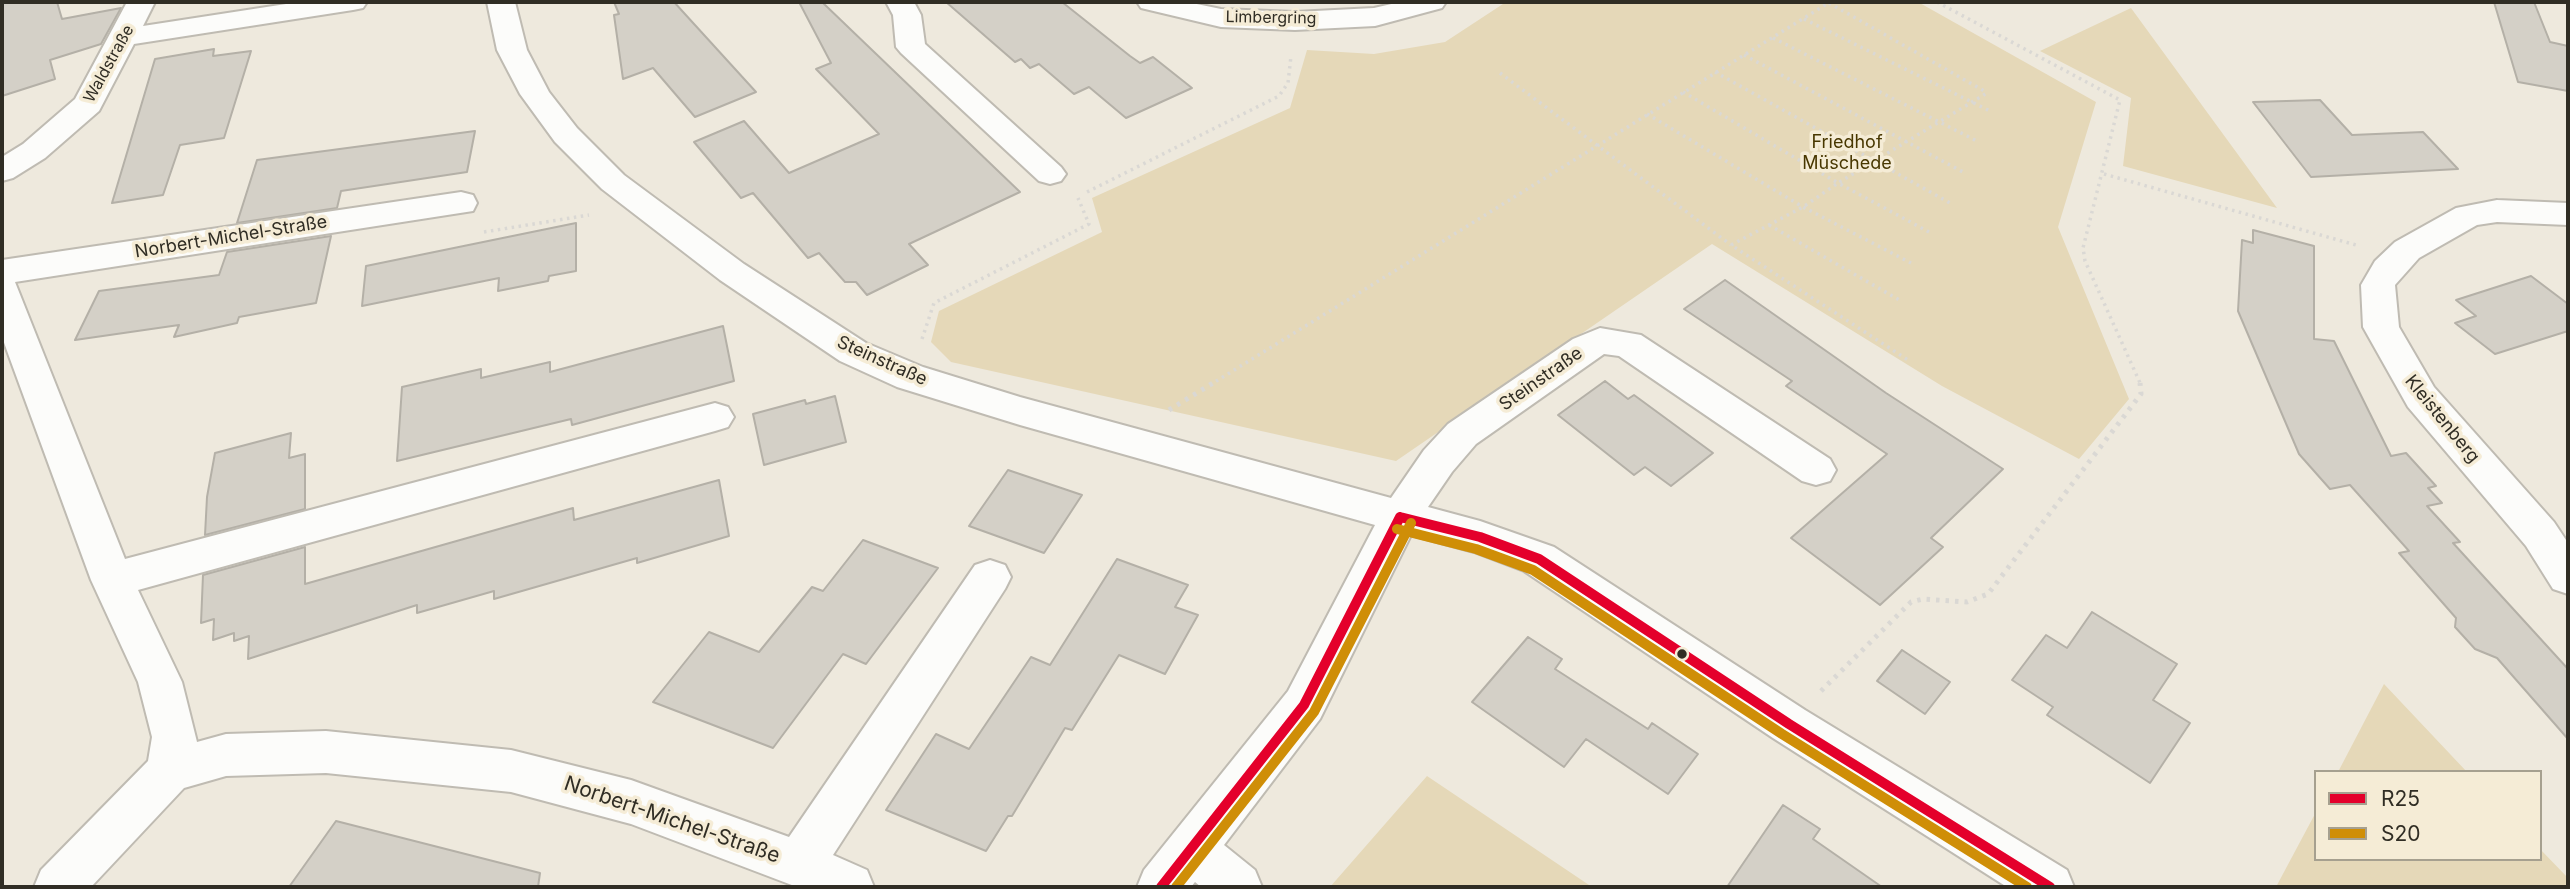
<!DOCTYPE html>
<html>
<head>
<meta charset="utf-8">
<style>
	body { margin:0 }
	#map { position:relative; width:2570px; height:889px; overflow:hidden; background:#eee9dd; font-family:Inter,sans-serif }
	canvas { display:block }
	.frame { position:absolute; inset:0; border:4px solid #302d24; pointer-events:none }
	.legend { position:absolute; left:2314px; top:770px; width:228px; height:91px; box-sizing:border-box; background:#f5ecd6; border:2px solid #a6a08f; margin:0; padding:9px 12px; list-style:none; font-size:21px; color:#302d24 }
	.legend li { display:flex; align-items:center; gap:14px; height:35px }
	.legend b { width:35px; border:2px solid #a6a08f }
</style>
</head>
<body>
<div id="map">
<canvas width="2570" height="889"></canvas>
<div class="frame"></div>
<ul class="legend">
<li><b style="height:9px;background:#e4002b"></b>R25</li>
<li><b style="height:9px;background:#cf8e07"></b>S20</li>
</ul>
</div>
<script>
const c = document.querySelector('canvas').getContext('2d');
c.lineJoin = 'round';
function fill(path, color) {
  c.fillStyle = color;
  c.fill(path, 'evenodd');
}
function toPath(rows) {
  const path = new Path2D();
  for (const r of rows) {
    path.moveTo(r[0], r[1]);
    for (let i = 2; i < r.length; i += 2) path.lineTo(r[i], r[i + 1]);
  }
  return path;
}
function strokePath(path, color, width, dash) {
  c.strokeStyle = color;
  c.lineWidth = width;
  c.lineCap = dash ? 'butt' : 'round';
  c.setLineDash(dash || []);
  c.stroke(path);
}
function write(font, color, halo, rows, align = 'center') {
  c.font = font + ' Inter,sans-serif';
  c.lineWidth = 7;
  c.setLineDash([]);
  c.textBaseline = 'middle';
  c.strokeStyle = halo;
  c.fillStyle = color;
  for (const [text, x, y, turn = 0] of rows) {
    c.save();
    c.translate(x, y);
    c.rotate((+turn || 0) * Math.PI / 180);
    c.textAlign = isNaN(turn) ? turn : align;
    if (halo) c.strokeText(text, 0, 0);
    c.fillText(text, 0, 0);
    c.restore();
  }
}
fill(toPath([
	[1506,2,1918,2,2096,102,2058,227,2129,399,2079,459,1942,386,1712,244,1396,461,951,362,931,342,939,311,1102,232,1092,198,1290,108,1307,50,1374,54,1445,42],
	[2131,8,2277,208,2123,166,2131,98,2040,51],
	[2384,684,2467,772,2338,772],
	[1427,776,1592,887,1330,887],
	[2316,812,2316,859,2540,859,2540,849,2568,878,2568,887,2276,887]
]), '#e5d8b8');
const building = toPath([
	[2,2,57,2,62,19,121,8,101,44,50,60,55,79,2,96,2,2],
	[614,2,674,2,756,92,695,117,653,68,623,79,614,15,619,14,614,2],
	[799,2,822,2,1020,192,909,244,928,265,867,295,856,282,845,282,819,253,808,258,753,193,741,198,694,142,744,121,789,173,879,134,816,69,831,63,799,2],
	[946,2,1062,2,1130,56,1140,63,1153,57,1192,88,1126,118,1089,87,1074,94,1039,64,1030,68,1021,59,1015,62,946,2],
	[2494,2,2534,2,2550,42,2568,46,2568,91,2518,82,2494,2],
	[214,49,213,56,251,51,224,138,180,145,163,195,112,203,155,59,214,49],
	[2320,100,2352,135,2423,132,2458,169,2311,177,2253,102,2320,100],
	[475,131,467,172,341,191,337,208,237,223,257,160,475,131],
	[576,223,576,271,549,276,548,281,498,291,499,278,362,306,366,266,576,223],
	[2253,230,2314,246,2314,339,2334,341,2391,456,2406,453,2436,486,2428,488,2442,503,2427,506,2460,542,2453,543,2568,669,2568,739,2497,658,2475,649,2455,627,2456,618,2399,553,2409,551,2350,485,2330,489,2299,454,2238,311,2242,240,2253,243,2253,230],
	[331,236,316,303,239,317,237,323,174,337,179,325,75,340,99,291,219,275,227,252,331,236],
	[2531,276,2568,304,2568,331,2495,354,2455,323,2476,316,2456,300,2531,276],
	[1725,280,1886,393,2003,469,1931,538,1943,547,1880,605,1791,538,1887,454,1786,386,1792,381,1684,309,1725,280],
	[723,326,734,381,572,425,571,419,397,461,402,387,481,369,481,378,550,362,550,372,723,326],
	[1605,381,1628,399,1634,395,1713,453,1671,486,1645,467,1634,475,1558,415,1605,381],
	[835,396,846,442,764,465,753,414,805,400,806,404,835,396],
	[291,433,289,458,305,454,305,509,205,535,207,497,215,453,291,433],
	[1008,470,1082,495,1044,553,969,526,1008,470],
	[719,480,729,536,637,563,637,558,494,599,494,591,417,613,417,605,248,659,249,636,234,641,234,633,213,640,214,619,201,623,203,575,305,547,305,584,573,508,574,520,719,480],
	[863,540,938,568,866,664,843,654,773,748,653,702,709,632,759,652,812,587,823,591,863,540],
	[1117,559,1188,585,1175,607,1198,615,1165,674,1119,655,1072,730,1065,728,1012,816,1008,816,986,851,886,810,936,734,969,749,1031,657,1050,665,1117,559],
	[2092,612,2177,664,2153,700,2190,723,2150,783,2047,715,2053,707,2012,680,2046,635,2067,648,2092,612],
	[1528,637,1562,659,1555,669,1648,729,1652,723,1698,754,1668,794,1586,739,1564,767,1472,702,1528,637],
	[1902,650,1950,682,1925,714,1877,681,1902,650],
	[1783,805,1820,829,1813,839,1882,887,1727,887,1783,805],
	[336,821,540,873,538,887,289,887,336,821]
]);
fill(building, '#d4d0c7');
strokePath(building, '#b4b0a7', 2);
const minor = toPath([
	[127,2,155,2,143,26,299,2,367,2,363,8,353,10,134,44,99,111,45,158,13,178,2,181,2,157,23,144,75,99,127,2],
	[487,2,515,2,527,50,549,92,577,128,624,175,744,264,866,343,923,367,1020,397,1391,498,1424,450,1448,424,1573,339,1600,328,1641,335,1830,459,1836,470,1830,481,1816,485,1802,481,1619,356,1604,354,1476,444,1452,472,1428,507,1480,521,1554,547,1805,710,2067,870,2074,887,2007,887,1773,738,1524,571,1474,552,1411,535,1320,719,1224,845,1255,870,1262,887,1201,887,1195,882,1191,887,1137,887,1144,870,1288,691,1375,525,1020,425,897,387,840,361,720,280,602,189,555,142,520,94,497,50,487,2],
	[886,2,914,2,921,15,925,44,1061,167,1066,174,1061,181,1050,184,1039,181,901,53,896,47,893,15,886,2],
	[1137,2,1187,2,1221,9,1295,12,1374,8,1400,2,1446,2,1442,8,1375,26,1295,30,1221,27,1141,8,1137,2],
	[461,192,473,195,477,203,473,211,15,282,125,559,715,403,728,407,734,417,728,427,715,431,138,590,182,682,197,742,226,734,326,731,511,750,631,780,789,837,975,565,990,560,1005,565,1011,577,1005,589,833,855,867,870,874,887,797,887,631,824,511,792,326,773,226,776,184,788,91,887,34,887,41,870,148,761,152,737,138,682,91,580,2,337,2,260,461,192],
	[2497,200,2568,203,2568,225,2497,222,2477,225,2419,258,2395,285,2399,327,2434,387,2554,522,2568,543,2568,594,2553,589,2526,546,2408,407,2363,327,2361,285,2375,261,2395,242,2456,208,2497,200]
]);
strokePath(minor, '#bfbbb2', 4);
strokePath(toPath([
	[1937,2,2120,100,2083,248,2085,261,2141,385],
	[1829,3,1986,92],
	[1804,19,1990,111],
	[1773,38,1977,141],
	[1744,55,1963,172],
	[1715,72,1950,203],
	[1500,73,1731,245],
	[1683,92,1838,183,1803,207,1731,245,1908,360],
	[1647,114,1803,207,1911,263],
	[2104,174,2356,245],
	[1087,192,1279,96,1288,83,1291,56],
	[1769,225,1901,301],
	[484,232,589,215],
	[1929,232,1838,183,1987,93],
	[922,339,934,303,1089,224,1078,198],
	[1210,385,1830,2]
]), '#dad8d4', 3.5, [2.5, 4.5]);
strokePath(toPath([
	[1169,410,1213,383],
	[1821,691,1911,602,1923,599,1967,602,1988,594,2141,394,2140,383]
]), '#dad8d4', 5, [3.5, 6]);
fill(minor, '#fcfcfa');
strokePath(toPath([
	[1400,517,1480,537,1539,559,1789,724,2050,887],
	[1161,887,1304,705,1400,517]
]), '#e4002b', 10);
strokePath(toPath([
	[1397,529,1476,549,1533,570,1782,734,2027,887],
	[1176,887,1314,712,1411,523]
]), '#cf8e07', 10);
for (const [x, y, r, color] of [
	[1682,654,6,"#302d24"]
]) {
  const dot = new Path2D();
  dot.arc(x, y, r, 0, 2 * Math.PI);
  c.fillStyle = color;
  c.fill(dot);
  strokePath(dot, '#f5ecd6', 2.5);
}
write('16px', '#302d24', '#f5ecd6', [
	["Limbergring",1271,18,1],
	["Waldstraße",109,64,-61]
]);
write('18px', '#483700', '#f5ecd6', [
	["Friedhof",1847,143],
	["Müschede",1847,164]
]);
write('18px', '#302d24', '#f5ecd6', [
	["Norbert-Michel-Straße",231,237,-9],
	["Steinstraße",882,361,24],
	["Steinstraße",1541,379,-35],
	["Kleistenberg",2442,419,51]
]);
write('21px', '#302d24', '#f5ecd6', [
	["Norbert-Michel-Straße",672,820,19]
]);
</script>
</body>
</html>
